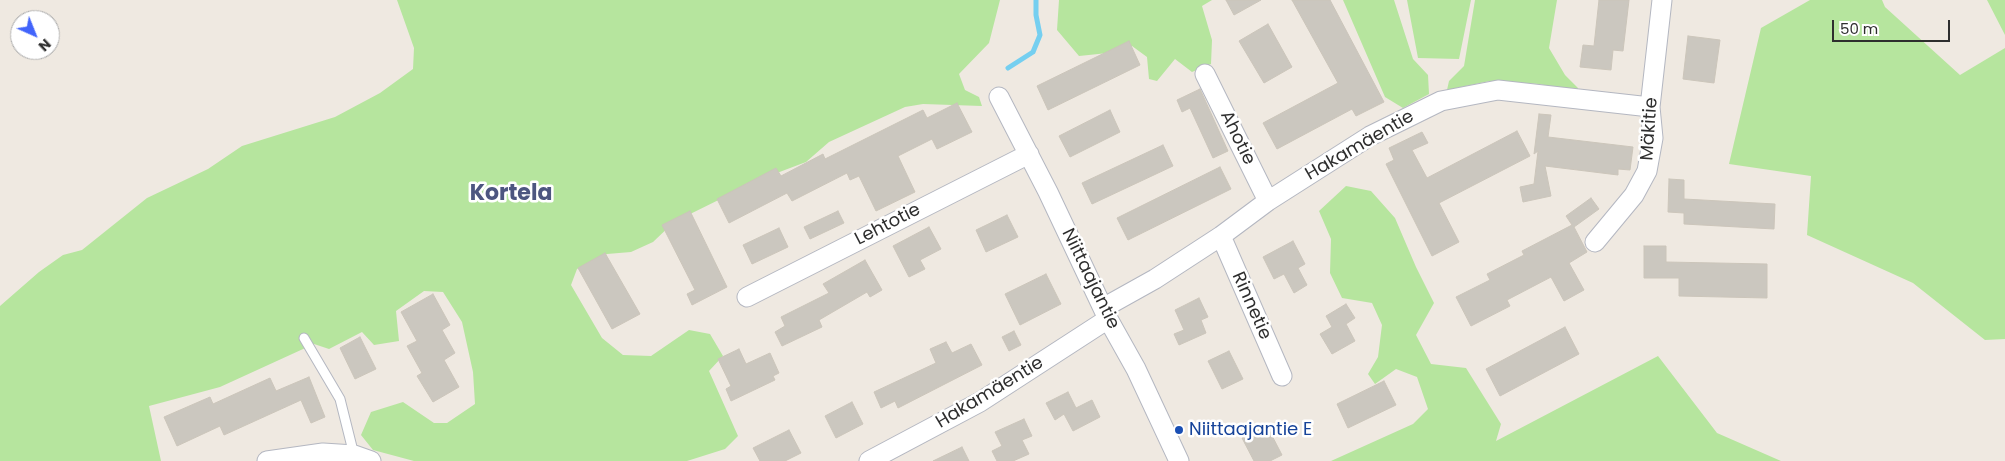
<!DOCTYPE html>
<html>
<head>
<meta charset="utf-8">
<style>
	body { margin:0 }
	#map { position:relative; width:2005px; height:461px; overflow:hidden; background:#efe9e1; font-family:Poppins,sans-serif }
	canvas { display:block }
	.north { position:absolute; left:10px; top:10px; width:50px; height:50px; box-sizing:border-box; background:#fff; border:1px solid #ababab; border-radius:50%; rotate:136deg; font-size:14px; font-weight:700; line-height:20px; text-align:center; color:#2e2e2e }
	.north::after { content:''; display:block; margin:auto; width:18px; height:22px; background:#4264fb; clip-path:polygon(50% 0,100% 100%,50% 72%,0 100%) }
	.scale { position:absolute; left:1832px; top:20px; width:118px; height:22px; box-sizing:border-box; border:2px solid #2e2e2e; border-top:0; padding-left:6px; font-size:15px; line-height:18px; white-space:nowrap; color:#2e2e2e; -webkit-text-stroke:4px #fff; paint-order:stroke }
</style>
</head>
<body>
<div id="map">
<canvas width="2005" height="461"></canvas>
<div class="north">N</div>
<div class="scale">50 m</div>
</div>
<script>
const c = document.querySelector('canvas').getContext('2d');
c.lineJoin = 'round';
function fill(path, color) {
  c.fillStyle = color;
  c.fill(path, 'evenodd');
}
function toPath(rows) {
  const path = new Path2D();
  for (const r of rows) {
    path.moveTo(r[0], r[1]);
    for (let i = 2; i < r.length; i += 2) path.lineTo(r[i], r[i + 1]);
  }
  return path;
}
function strokePath(path, color, width, dash) {
  c.strokeStyle = color;
  c.lineWidth = width;
  c.lineCap = dash ? 'butt' : 'round';
  c.setLineDash(dash || []);
  c.stroke(path);
}
function write(font, color, halo, rows, align = 'center') {
  c.font = font + ' Poppins,sans-serif';
  c.lineWidth = 5;
  c.setLineDash([]);
  c.textBaseline = 'middle';
  c.strokeStyle = halo;
  c.fillStyle = color;
  for (const [text, x, y, turn = 0] of rows) {
    c.save();
    c.translate(x, y);
    c.rotate((+turn || 0) * Math.PI / 180);
    c.textAlign = isNaN(turn) ? turn : align;
    if (halo) c.strokeText(text, 0, 0);
    c.fillText(text, 0, 0);
    c.restore();
  }
}
fill(toPath([
	[397,0,1000,0,989,43,959,74,965,90,979,97,982,106,923,104,905,107,829,142,806,162,761,179,674,222,653,242,631,252,607,254,577,269,571,285,602,338,623,355,651,356,689,330,710,334,723,356,709,371,738,436,725,449,687,461,414,461,373,450,361,435,371,412,403,402,434,423,447,423,475,404,473,372,462,322,443,292,424,291,396,311,399,341,374,345,362,332,329,349,314,344,220,387,149,406,161,461,0,461,0,306,39,272,63,255,82,250,147,198,208,169,242,146,335,117,380,93,413,69,414,48],
	[1059,0,1212,0,1202,6,1212,40,1211,64,1192,72,1175,59,1157,81,1149,79,1147,57,1132,46,1108,53,1079,56,1057,30],
	[1343,0,1394,0,1413,59,1428,75,1429,94,1403,108,1385,97],
	[1407,0,1471,0,1459,59,1418,58],
	[1475,0,1557,0,1549,48,1565,75,1578,88,1577,92,1539,84,1490,81,1447,90,1449,81,1464,66],
	[1810,0,1882,0,1885,7,1960,75,2005,48,2005,339,1985,340,1913,283,1807,235,1811,176,1729,164,1761,28],
	[1987,0,2005,0,2005,35],
	[1346,186,1371,191,1395,218,1416,267,1434,303,1416,335,1431,364,1466,368,1501,424,1496,441,1658,356,1717,433,1781,461,1331,461,1413,424,1428,409,1417,377,1396,369,1375,384,1368,374,1378,357,1382,325,1372,303,1342,298,1330,273,1331,239,1319,211]
]), '#b6e59e');
strokePath(toPath([
	[1008,68,1033,52,1040,35,1036,15,1036,0]
]), '#75cff0', 5);
const building = toPath([
	[1226,0,1261,0,1234,15,1226,0],
	[1292,0,1330,0,1384,102,1356,116,1352,109,1277,149,1263,123,1338,83,1292,0],
	[1599,0,1629,0,1623,51,1613,50,1611,70,1580,67,1583,45,1594,46,1599,0],
	[1268,24,1292,67,1264,83,1239,41,1268,24],
	[1688,36,1720,40,1714,83,1683,79,1688,36],
	[1129,41,1140,65,1048,110,1037,86,1129,41],
	[1200,89,1228,151,1213,158,1190,108,1182,112,1177,100,1200,89],
	[957,103,972,132,937,149,932,139,898,156,915,192,876,211,859,176,850,180,847,173,792,201,787,193,729,223,717,199,776,168,781,176,823,154,825,159,923,110,927,118,957,103],
	[1110,110,1120,132,1070,157,1059,136,1110,110],
	[1539,114,1551,115,1548,137,1633,147,1630,170,1618,169,1618,175,1545,166,1551,196,1523,202,1520,187,1534,184,1538,151,1534,154,1539,114],
	[1517,131,1530,156,1439,203,1459,242,1432,256,1386,164,1394,160,1389,148,1422,132,1428,143,1412,150,1427,178,1517,131],
	[1163,145,1173,166,1092,204,1082,183,1163,145],
	[1220,167,1231,189,1128,240,1117,218,1220,167],
	[1669,179,1684,180,1684,199,1775,204,1774,229,1684,224,1684,213,1668,212,1669,179],
	[1591,198,1599,209,1574,227,1587,252,1569,263,1584,290,1564,301,1551,277,1507,300,1510,306,1471,326,1456,297,1490,280,1487,274,1524,255,1522,251,1572,225,1566,216,1591,198],
	[690,211,727,287,692,305,687,294,695,290,662,225,690,211],
	[838,211,844,223,810,239,804,227,838,211],
	[1007,215,1018,237,986,252,976,230,1007,215],
	[929,227,941,249,920,260,925,269,909,277,893,246,929,227],
	[779,228,788,247,752,264,743,245,779,228],
	[1293,241,1305,264,1298,268,1307,285,1294,293,1284,274,1274,279,1263,257,1293,241],
	[1644,246,1666,246,1666,262,1767,264,1767,298,1679,296,1679,278,1644,278,1644,246],
	[605,253,640,314,612,329,578,268,605,253],
	[865,260,882,290,870,297,867,292,819,320,822,327,782,346,775,332,785,326,781,317,829,293,823,284,865,260],
	[1046,274,1061,304,1020,325,1005,294,1046,274],
	[433,294,450,325,442,330,455,353,444,360,459,387,433,402,417,376,422,373,407,346,417,341,401,312,433,294],
	[1199,298,1208,317,1201,320,1206,333,1179,345,1174,334,1184,330,1175,310,1199,298],
	[1346,304,1355,318,1346,324,1355,341,1332,354,1320,334,1332,327,1326,316,1346,304],
	[1565,327,1579,354,1500,396,1486,369,1565,327],
	[1014,331,1021,345,1009,351,1002,337,1014,331],
	[360,337,376,369,355,379,340,348,360,337],
	[946,342,952,353,971,344,982,365,898,408,895,401,881,408,874,392,936,363,930,349,946,342],
	[739,349,746,364,770,353,779,373,773,376,775,380,731,401,726,389,731,386,718,359,739,349],
	[1229,351,1243,379,1222,389,1208,361,1229,351],
	[309,377,325,417,311,423,301,400,224,435,220,426,177,446,164,417,210,397,213,404,270,378,276,391,309,377],
	[1384,381,1396,405,1348,428,1337,404,1384,381],
	[1068,392,1076,408,1092,400,1100,417,1073,431,1064,414,1055,420,1046,403,1068,392],
	[852,402,863,424,836,438,825,416,852,402],
	[1024,419,1032,436,1022,440,1029,454,1013,461,997,461,992,451,1002,446,995,432,1024,419],
	[1267,426,1282,455,1270,461,1254,461,1242,438,1267,426],
	[789,430,801,453,785,461,760,461,753,448,789,430],
	[962,447,969,461,933,461,962,447]
]);
fill(building, '#cbc7bf');
strokePath(building, '#cbc5ba', 1);
const lane = toPath([
	[304,338,340,399,354,455]
]);
const street = toPath([
	[1205,74,1268,201],
	[999,97,1048,192,1108,319,1136,369,1179,461],
	[1221,236,1282,376],
	[1595,242,1634,195,1647,171,1653,138,1650,107,1662,0],
	[747,297,1029,154],
	[1103,308,1155,279,1221,236,1268,201,1370,136,1441,101,1498,90,1650,107],
	[267,461,323,453,354,455,371,461],
	[869,461,980,402,1108,319]
]);
strokePath(lane, '#b4b7c1', 11);
strokePath(street, '#b4b7c1', 21);
strokePath(lane, '#fff', 9);
strokePath(street, '#fff', 19);
for (const [x, y, r, color] of [
	[1179,430,5,"#1a4fb4"]
]) {
  const dot = new Path2D();
  dot.arc(x, y, r, 0, 2 * Math.PI);
  c.fillStyle = color;
  c.fill(dot);
  strokePath(dot, '#fff', 2);
}
write('18px', '#2e2e2e', '#fff', [
	["Mäkitie",1650,129,-86],
	["Ahotie",1237,138,64],
	["Hakamäentie",1360,146,-30],
	["Lehtotie",888,225,-27],
	["Niittaajantie",1090,279,64],
	["Rinnetie",1251,306,66],
	["Hakamäentie",990,393,-31]
]);
write('18px', '#164399', '#fff', [
	["Niittaajantie E",1189,430]
], 'left');
write('bold 22px', '#4d5680', '#fff', [
	["Kortela",511,194]
]);
</script>
</body>
</html>
